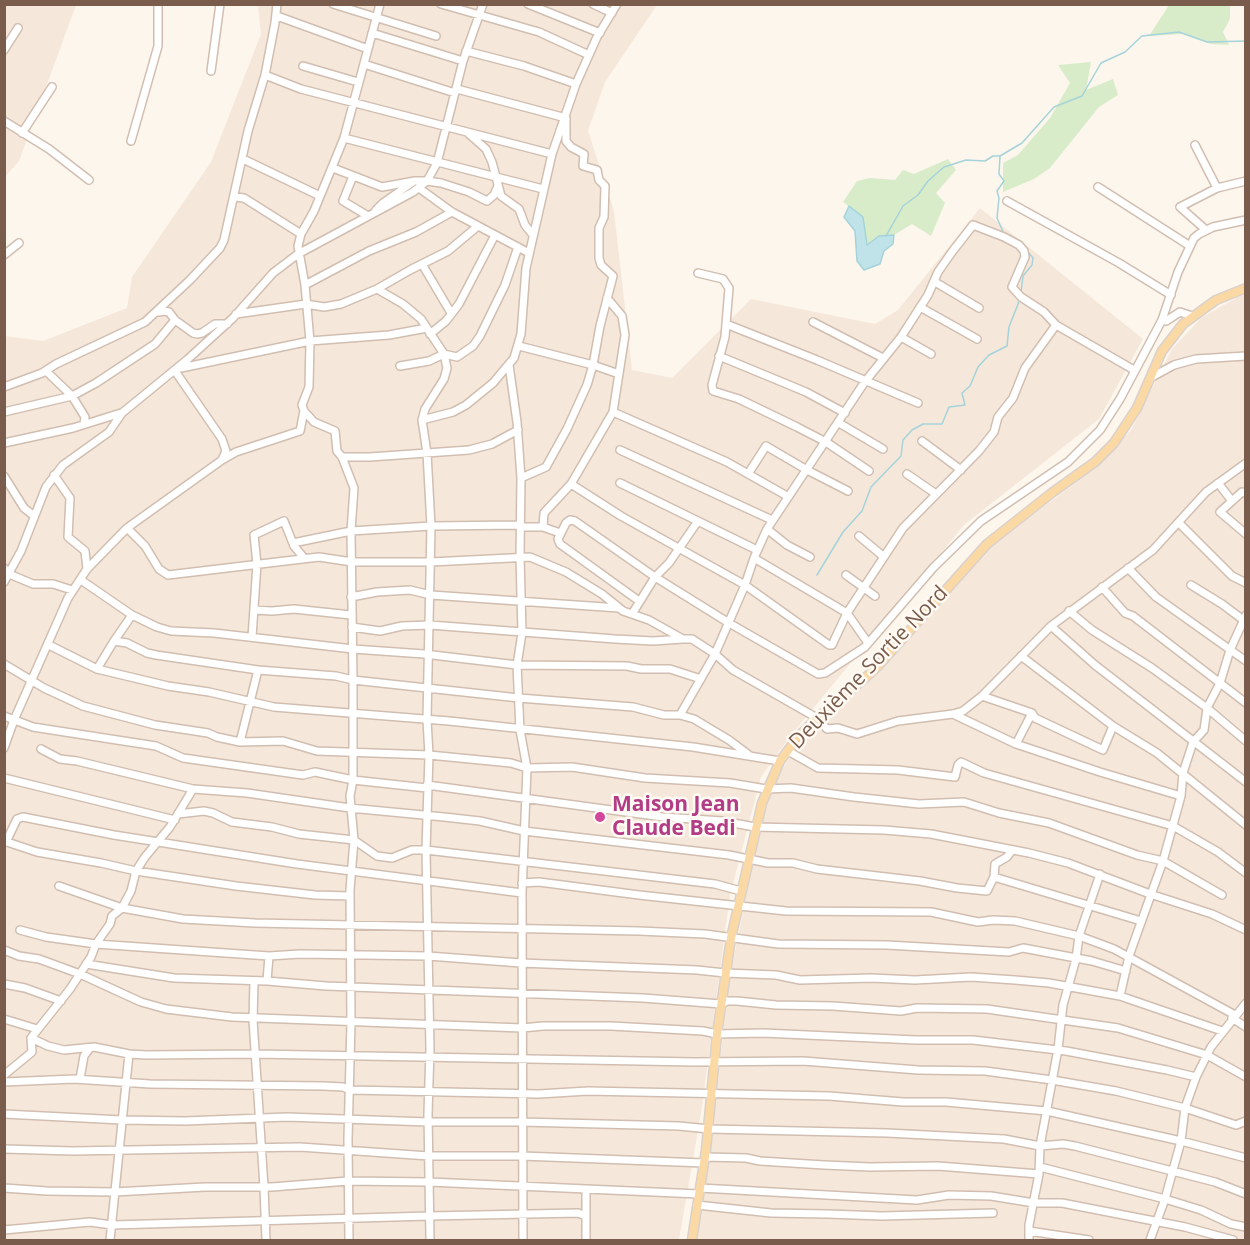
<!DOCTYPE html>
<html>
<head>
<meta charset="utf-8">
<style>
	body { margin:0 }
	#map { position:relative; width:1250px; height:1245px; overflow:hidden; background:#fdf6ec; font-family:"Open Sans",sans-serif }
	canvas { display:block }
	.frame { position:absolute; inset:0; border:6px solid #7a5c4d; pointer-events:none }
</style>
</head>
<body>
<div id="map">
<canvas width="1250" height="1245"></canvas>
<div class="frame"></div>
</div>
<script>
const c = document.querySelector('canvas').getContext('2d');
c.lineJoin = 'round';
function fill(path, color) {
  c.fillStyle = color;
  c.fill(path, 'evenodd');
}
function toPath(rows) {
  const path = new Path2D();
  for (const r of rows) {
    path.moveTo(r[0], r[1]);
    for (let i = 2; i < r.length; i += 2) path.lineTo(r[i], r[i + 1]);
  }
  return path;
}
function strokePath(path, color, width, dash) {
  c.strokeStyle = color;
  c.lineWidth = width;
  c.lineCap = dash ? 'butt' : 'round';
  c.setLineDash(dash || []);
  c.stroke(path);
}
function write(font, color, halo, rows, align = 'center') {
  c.font = font + ' "Open Sans",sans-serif';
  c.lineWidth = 5;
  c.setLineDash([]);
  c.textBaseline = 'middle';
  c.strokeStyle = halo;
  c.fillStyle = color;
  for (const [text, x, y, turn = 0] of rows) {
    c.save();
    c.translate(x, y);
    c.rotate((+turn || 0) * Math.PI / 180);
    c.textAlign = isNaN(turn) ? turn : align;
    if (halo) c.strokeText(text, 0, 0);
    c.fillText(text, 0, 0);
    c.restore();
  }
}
fill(toPath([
	[5,5,76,5,19,161,5,177],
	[258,5,657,5,605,82,588,131,614,211,632,370,672,378,751,299,875,324,898,310,980,208,1143,339,1099,419,964,525,789,738,761,777,730,895,702,1107,679,1240,5,1240,5,336,43,341,127,308,132,277,211,162,261,34],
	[1245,295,1245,1240,695,1240,708,1168,729,981,765,804,776,779,796,748,826,715,873,676,995,543,1097,467,1131,430,1172,349,1201,318,1238,297]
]), '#f5e8da');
fill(toPath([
	[1169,5,1230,5,1230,19,1223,32,1229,45,1211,44,1183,34,1149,36],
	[1091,62,1086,90,1113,79,1118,95,1099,107,1050,168,1034,179,1003,192,1003,163,1018,155,1050,118,1070,83,1058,65],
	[948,159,956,170,936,193,945,203,931,236,912,224,894,235,879,236,867,245,863,217,843,202,857,181,870,178,895,180,903,170,914,174]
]), '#d8ecc9');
const water = toPath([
	[849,206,863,217,867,245,879,236,894,235,893,244,884,251,880,264,864,270,857,261,855,231,844,217,849,206]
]);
fill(water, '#bfe3e8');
strokePath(water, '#a5d3da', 1.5);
strokePath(toPath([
	[1000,156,999,174,1004,181,997,191,999,198,997,218,1004,234],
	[886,236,903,206,918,195,928,181,944,167,966,160,985,161,993,156,1000,156,1022,143,1054,107,1082,96,1101,63,1125,52,1142,36,1179,32,1207,42,1246,41],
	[1021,292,1023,276,1032,265,1033,258,1027,251],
	[817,575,843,532,862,511,871,487,901,456,903,440,912,430,923,424,942,424,949,407,965,405,962,393,970,386,978,367,989,355,1007,346,1009,327,1020,299]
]), '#a5d3da', 1.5);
const minor = toPath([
	[333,4,436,36],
	[441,4,539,32,589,55],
	[528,4,600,33],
	[593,4,612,13],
	[277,16,368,49],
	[372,33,463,61],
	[4,50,18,28],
	[466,51,524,66,576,84],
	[364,64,455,93],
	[303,66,358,82],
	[211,71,220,4],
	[265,75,301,89,552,154],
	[457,89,566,118,566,141,571,147,584,154,583,166,597,170,599,180,605,186,604,217,599,228,599,258,601,265,613,276,600,326,593,365,587,385,567,429,546,467,521,478],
	[4,121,49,149,89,180],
	[22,133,52,87],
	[469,134,486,149,492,162,501,196,519,209,525,225,533,235],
	[344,138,543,189],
	[131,141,158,46,158,4],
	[1195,145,1217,188],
	[243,159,320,196],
	[333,168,382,187,415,181,427,181,441,183,469,192,487,201,494,195,498,186],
	[353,176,343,201,368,216],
	[1098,187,1190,246],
	[419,188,452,212,529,253],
	[235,197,244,198,301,234],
	[1007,201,1119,263,1171,295],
	[376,210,383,203,413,182],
	[1206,230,1180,207,1217,188,1246,181],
	[4,255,19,243],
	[422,264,451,313],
	[698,273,723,279,729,288,726,324,817,360,918,403],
	[935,282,979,308],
	[305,285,369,251,416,232,452,212],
	[377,289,403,304,421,319,444,354,447,368,444,379,425,409,422,420,427,453,431,526,427,720,429,755,426,850,430,1049,428,1114,430,1240],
	[920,307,977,339],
	[159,312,164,311,169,312,175,320,193,333,197,334,202,333,215,324,227,324],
	[236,314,306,304,324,307,341,304,377,289,410,270,448,251,478,226],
	[1162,320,1166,321,1180,312,1192,316],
	[813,322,883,358],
	[726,324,725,337,712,385,713,391,739,399,797,427,826,442,869,471],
	[1056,325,1134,370],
	[430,334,446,321,459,304,495,235],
	[901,337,931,354],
	[519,346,593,365,619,374],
	[719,356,806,392,845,413],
	[509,365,517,422,521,478,520,556,522,633,517,665,520,730,527,768,522,893,523,1240],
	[400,366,429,361,444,354,457,357,473,346,480,336,505,285,518,247],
	[181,368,310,341,389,335,427,328],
	[46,371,72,396,85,417,84,424],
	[1150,378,1174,365,1196,359,1246,356],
	[4,387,42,373,56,364,145,322,190,280,220,248,224,240,248,131,265,75,275,23,277,4],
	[4,412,72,396,96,383,155,344,175,320],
	[613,412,727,462,787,496],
	[422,420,453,412,466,405,493,383,514,358,521,334,526,268,552,154,576,84,597,37,617,4],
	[839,423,883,449],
	[922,441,961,470],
	[4,443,73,428,121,413],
	[620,450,772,520],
	[342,457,370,457,469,450,492,444,518,430],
	[222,460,236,452,300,431,304,411],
	[748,474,766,446,807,470,848,491],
	[907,474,936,494],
	[54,475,70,498,68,537,85,551,87,569],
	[4,476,24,508,33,515],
	[620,483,757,550],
	[1218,483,1232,501],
	[571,484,621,516,745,585,829,645,832,645,847,613,903,528,979,451,994,432,998,417,1013,398,1025,368,1056,325,1044,312,1021,297,1012,287,1025,257,1024,251,1019,245,1004,237,973,225,952,252,938,272,928,295,901,337,864,383,767,529,754,558,745,585,715,654,680,715],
	[1246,493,1242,492,1220,512,1246,534],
	[1179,523,1232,576,1246,583],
	[520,527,543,527,544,513,571,484,613,412,625,335,622,316,607,298],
	[543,527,560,533],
	[127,528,145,546,159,569,168,575,319,557,352,562,431,562,530,557,566,572,602,594,623,611,649,620,683,639,692,639,715,654,733,670,817,718,827,729,838,728,857,734,898,721,953,714,963,711,982,696,1051,626,1153,550,1206,492,1246,463],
	[767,529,787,545,810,557],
	[859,536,884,557],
	[293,543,351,531,431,526,520,525],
	[754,558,847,613,868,643],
	[4,568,9,574,33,584,53,584,72,590],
	[1128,568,1156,597,1246,661],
	[846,575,875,596],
	[81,580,132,615,157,627,171,631,214,633,353,649,424,654,517,665,627,666,641,669,670,669,701,679],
	[4,582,21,551,46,487,63,465,109,432,122,413,188,359,233,318,273,273,298,254,413,192,427,181,437,163,463,61,483,4],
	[1191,585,1222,604,1246,622],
	[1102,587,1125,613,1133,616,1246,703],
	[351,597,377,592,410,590,431,595,619,608],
	[639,601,560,544,558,539,566,523,570,520,575,521,655,577,729,623,818,674,825,673,865,647,933,568,981,521,1068,462,1100,430,1120,399,1162,320,1178,272,1194,238,1199,234,1213,227,1246,220],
	[254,610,272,611,294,609,351,615],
	[1069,611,1092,630,1152,668,1207,708,1246,741],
	[632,614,655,577,669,563,698,521],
	[1051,626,1095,665,1246,782],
	[352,627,380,631,402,626,430,625,615,639,653,641,683,639],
	[252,637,257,564,254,535,284,521,294,546,304,558],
	[114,641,127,643,147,653,156,655,258,670,336,676,353,680,519,698,633,707,664,715,680,715,694,719,729,740,749,755],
	[49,645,97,669,168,686,209,692,274,707,449,721,693,747,780,761],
	[1021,656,1113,726,1157,753,1246,825],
	[4,664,44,688,83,706,155,725,208,733,217,737,240,742,283,741,317,751,429,755,511,763,527,768,572,767,645,778,730,783,766,789,791,788,854,797,919,804,964,802,999,813,1049,823,1137,855,1163,861,1222,895],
	[97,669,114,641,132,615],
	[982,696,1032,713,1035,718,1103,750,1113,726],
	[953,714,1016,744,1100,772,1181,796],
	[4,716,33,727,52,730,156,746,183,758,303,775,315,772,353,780,427,788],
	[240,742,258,670],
	[1016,744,1032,713],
	[4,748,14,720,68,598,87,569,127,528,222,460,226,451,222,439,175,371],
	[41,749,60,759,77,761,193,789,247,793,350,808,444,817,480,821,524,831,729,855,768,863,793,863,817,869,920,881,957,888,987,891,994,877,1141,921],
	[788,751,818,768,898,770,955,777,958,765,961,762,984,773,1173,826,1218,852,1246,873],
	[4,778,175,820],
	[427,785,663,817,722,821,755,827,884,830,931,834,1029,853,1068,863,1150,894,1212,914,1246,930],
	[178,814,204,811,213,813,232,822,272,827,299,834,354,840,377,856,392,858,412,850,426,850,715,884,741,891],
	[4,841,37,852,101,863,136,871,236,886,315,895,350,896],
	[6,842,17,819,23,817,114,835,297,864,522,893],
	[994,877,995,864,1007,857,1012,850],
	[522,883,539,882,639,895,786,911,931,912,978,922,993,920,1015,921,1079,936,1114,949,1235,1015],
	[59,886,122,908,183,919,255,923,639,931,705,934,778,944,887,945,1009,952,1023,948,1092,961,1126,971],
	[20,930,46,937,96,944,269,956,300,954,428,956,521,963,697,970,725,973,776,975,800,980,871,978,915,980,971,977,1015,980,1049,983,1120,996,1222,1031],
	[4,950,19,956,39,959,80,974,141,1002,166,1009,232,1017,522,1028,543,1026,611,1026,703,1031,717,1034,763,1033,916,1040,973,1040,1066,1051,1167,1070,1196,1077],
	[86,964,174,978,267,981,326,986,643,998,721,1004,727,1001,737,1001,776,1005,833,1006,901,1011,917,1008,987,1009,1118,1028,1207,1055,1246,1077],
	[267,981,269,956],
	[254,982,253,1020,264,1187,266,1240],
	[4,984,25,988,61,1001],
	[1120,996,1129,956,1163,861,1181,796,1183,773,1193,742,1204,730,1207,708,1220,683,1230,650,1246,615],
	[1232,1018,1246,1027],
	[4,1019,37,1029],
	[31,1038,48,1046,64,1050,94,1047,129,1054,146,1055,255,1054,695,1062,803,1061,918,1070,985,1071,1052,1080,1116,1091,1185,1108,1236,1125,1246,1121],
	[4,1075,32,1052,31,1038,70,989,91,957,96,944,110,924,112,916,122,908,131,891,136,871,145,857,170,827,193,789],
	[80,1079,84,1056,90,1048],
	[4,1082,74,1079,150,1084,323,1086,343,1087,350,1090,539,1094,588,1091,829,1096,903,1102,946,1102,1047,1111,1181,1141,1246,1158],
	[4,1114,122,1120,185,1121,287,1117,428,1122,522,1122,679,1126,709,1129,887,1133,1004,1139,1040,1146,1063,1144,1075,1146,1215,1182,1246,1194],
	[4,1149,73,1151,300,1147,429,1156,522,1156,704,1163],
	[705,1157,746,1158,760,1161,824,1165,870,1167,938,1166,1039,1174],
	[1040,1167,1165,1199,1201,1210,1231,1224,1246,1227],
	[4,1188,47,1191,115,1192,205,1187,272,1187,348,1181,429,1182,699,1194],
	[700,1188,917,1200,949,1195,991,1196,1034,1203,1062,1203,1185,1227,1233,1240],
	[586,1189,586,1240],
	[697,1205,771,1213,828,1214,882,1216,993,1213],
	[4,1230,90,1222,112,1225,429,1216,578,1213,586,1216],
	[1029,1231,1089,1240],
	[110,1240,129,1054],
	[349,1240,348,1139,351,1022,350,890,354,840,350,796,353,780,353,680,351,531,354,488,342,457,337,451,335,431,314,422,304,411,302,405,309,387,310,341,305,285,298,246,301,234,314,211,344,138,380,4],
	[1029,1240,1029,1225,1039,1174,1040,1146,1058,1049,1063,1005,1076,959,1079,936,1100,874],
	[1150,1240,1165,1199,1181,1141,1185,1108,1196,1077,1211,1047,1246,1003]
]);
const major = toPath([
	[692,1240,706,1150,717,1034,731,938,762,803,780,761,798,737,817,718,865,678,878,666,987,544,1053,492,1095,462,1114,443,1137,408,1162,351,1183,324,1216,300,1246,288]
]);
strokePath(minor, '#d1beb0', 10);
strokePath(major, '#dad1cd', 11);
strokePath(minor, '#fff', 7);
strokePath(major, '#fbd9a5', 8);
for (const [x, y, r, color] of [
	[600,817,6,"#d1479c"]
]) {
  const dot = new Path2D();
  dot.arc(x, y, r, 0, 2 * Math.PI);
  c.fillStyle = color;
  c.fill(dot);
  strokePath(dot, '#fffaf3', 2);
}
write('21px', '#7a5c4d', '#fffaf3', [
	["Deuxième Sortie Nord",869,668,-46]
]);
write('bold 21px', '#b23c85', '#fffaf3', [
	["Maison Jean",612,805],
	["Claude Bedi",612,829]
], 'left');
</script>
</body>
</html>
